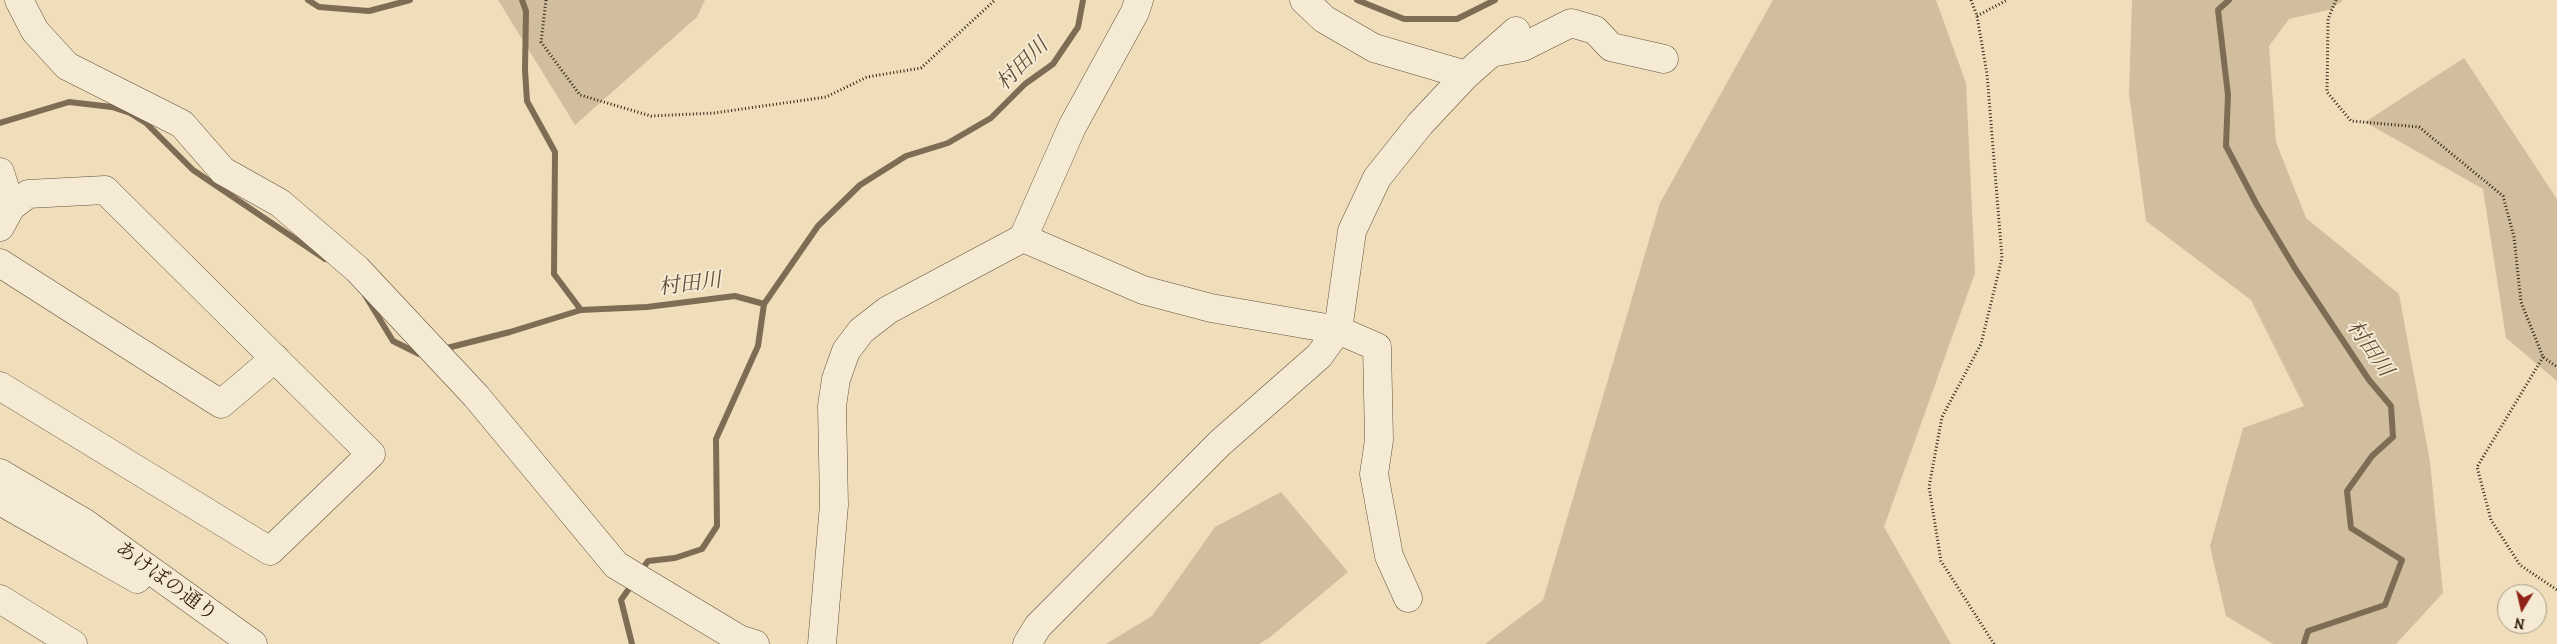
<!DOCTYPE html>
<html>
<head>
<meta charset="utf-8">
<style>
	body { margin:0 }
	#map { position:relative; width:2557px; height:644px; overflow:hidden; background:#f0debb; font-family:Alegreya,serif }
	canvas { display:block }
	.north { position:absolute; left:2497px; top:584px; width:50px; height:50px; box-sizing:border-box; background:#f5ead3; border:1px solid #a79a86; border-radius:50%; rotate:189deg; font-size:14px; font-weight:700; line-height:20px; text-align:center; color:#332212 }
	.north::after { content:''; display:block; margin:auto; width:18px; height:22px; background:#8f2418; clip-path:polygon(50% 0,100% 100%,50% 72%,0 100%) }
</style>
</head>
<body>
<div id="map">
<canvas width="2557" height="644"></canvas>
<div class="north">N</div>
</div>
<script>
const c = document.querySelector('canvas').getContext('2d');
c.lineJoin = 'round';
function fill(path, color) {
  c.fillStyle = color;
  c.fill(path, 'evenodd');
}
function toPath(rows) {
  const path = new Path2D();
  for (const r of rows) {
    path.moveTo(r[0], r[1]);
    for (let i = 2; i < r.length; i += 2) path.lineTo(r[i], r[i + 1]);
  }
  return path;
}
function strokePath(path, color, width, dash) {
  c.strokeStyle = color;
  c.lineWidth = width;
  c.lineCap = dash ? 'butt' : 'round';
  c.setLineDash(dash || []);
  c.stroke(path);
}
function write(font, color, halo, rows, align = 'center') {
  c.font = font + ' Alegreya,"Noto Serif JP",serif';
  c.lineWidth = 4;
  c.setLineDash([]);
  c.textBaseline = 'middle';
  c.strokeStyle = halo;
  c.fillStyle = color;
  for (const [text, x, y, turn = 0] of rows) {
    c.save();
    c.translate(x, y);
    c.rotate((+turn || 0) * Math.PI / 180);
    c.textAlign = isNaN(turn) ? turn : align;
    if (halo) c.strokeText(text, 0, 0);
    c.fillText(text, 0, 0);
    c.restore();
  }
}
fill(toPath([
	[498,0,705,0,697,17,575,125],
	[1773,0,1936,0,1966,83,1975,273,1884,527,1951,644,1485,644,1543,600,1660,203],
	[2132,0,2343,0,2332,9,2289,19,2269,46,2276,142,2306,218,2399,294,2430,462,2443,593,2396,644,2273,644,2226,616,2210,546,2243,428,2304,406,2251,300,2146,221,2129,94],
	[2464,58,2557,199,2557,381,2506,338,2483,189,2365,122],
	[1281,492,1348,572,1269,638,1259,644,1106,644,1152,616,1215,527]
]), '#d0be9e');
strokePath(toPath([
	[308,0,319,7,369,11,410,0],
	[522,0,526,11,525,70,527,101,555,152,554,274,581,310],
	[1357,0,1404,19,1457,19,1495,0],
	[2229,0,2218,10,2228,95,2226,146,2257,205,2296,270,2369,380,2391,406,2393,437,2372,456,2347,491,2351,528,2402,560,2385,605,2308,631,2304,644],
	[0,123,69,102,112,107,130,113,146,123,193,170,325,259],
	[365,295,393,341,419,354,426,353],
	[443,349,510,332,581,310,647,307,735,296,764,304],
	[640,572,648,561,675,558,702,549,717,526,716,439,758,346,764,304,818,226,860,185,906,156,948,143,991,118,1025,84,1053,64,1078,27,1083,0],
	[632,644,621,600,633,583]
]), '#7e6c55', 6);
const minor = toPath([
	[19,0,35,31,67,66,182,124,223,171,280,203,357,269,476,396,616,565,739,639,755,644],
	[1304,0,1324,19,1374,48,1466,75],
	[1496,52,1523,47,1571,23,1595,30,1611,47,1664,59],
	[0,172,11,207],
	[0,227,11,207,28,194,105,190,371,454,270,551,0,386],
	[1023,238,1143,290,1211,308,1338,330,1377,347,1379,440,1374,474,1389,556,1408,598],
	[0,263,221,404,275,358],
	[0,473,85,523,253,644],
	[0,501,137,579],
	[0,599,73,644],
	[822,644,834,505,832,406,836,379,846,351,861,331,888,310,1023,238,1072,127,1135,12,1139,0],
	[1027,644,1038,626,1220,443,1319,356,1338,330,1352,231,1377,178,1420,124,1466,75,1516,31]
]);
strokePath(minor, '#62513c', 29);
strokePath(toPath([
	[546,0,541,42,580,95,651,116,714,113,826,97,867,77,921,68,995,0],
	[1971,0,1977,16,1987,74,2002,258,1981,344,1942,417,1929,487,1941,561,1994,644],
	[2336,0,2328,19,2327,92,2351,121,2419,127,2503,196,2514,237,2521,302,2543,357,2557,367],
	[1977,16,2007,0],
	[2543,357,2477,467,2491,520,2520,565,2557,590]
]), '#332212', 3, [1, 2.5]);
strokePath(minor, '#f5ead3', 28);
write('20px', '#332212', '#f5ead3', [
	["あけぼの通り",166,582,36]
]);
write('italic 21px', '#5f4d39', '#f5ead3', [
	["村田川",1023,65,-45],
	["村田川",690,285,-7],
	["村田川",2369,349,55]
]);
</script>
</body>
</html>
